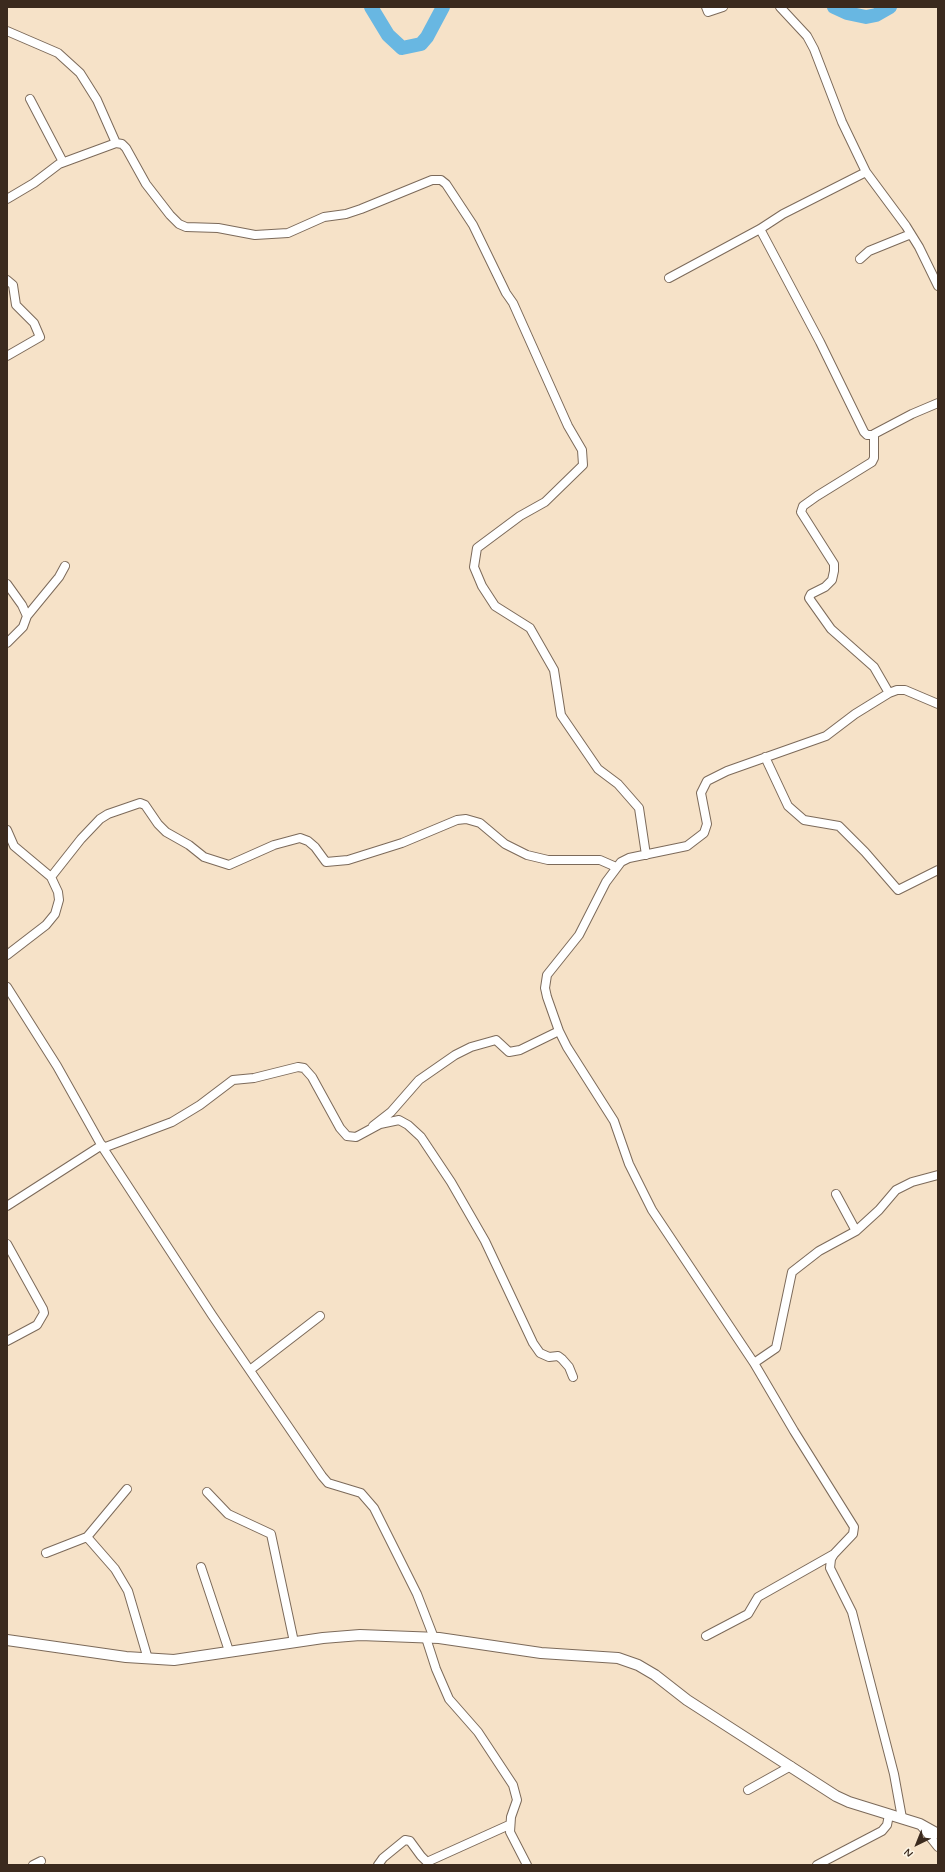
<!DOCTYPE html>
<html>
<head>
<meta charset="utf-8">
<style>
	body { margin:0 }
	#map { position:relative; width:945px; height:1872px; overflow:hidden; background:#f6e2c8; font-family:Mynerve,sans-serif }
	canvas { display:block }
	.frame { position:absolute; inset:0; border:8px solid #3b2a1e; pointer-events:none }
	.north { position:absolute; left:897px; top:1824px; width:40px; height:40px; -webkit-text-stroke:3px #fcf5e5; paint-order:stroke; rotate:223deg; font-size:11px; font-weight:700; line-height:16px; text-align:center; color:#3b2a1e }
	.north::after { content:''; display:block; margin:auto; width:14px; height:18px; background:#3b2a1e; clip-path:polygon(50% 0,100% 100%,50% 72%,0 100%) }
</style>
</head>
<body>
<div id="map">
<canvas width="945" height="1872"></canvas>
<div class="frame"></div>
<div class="north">N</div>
</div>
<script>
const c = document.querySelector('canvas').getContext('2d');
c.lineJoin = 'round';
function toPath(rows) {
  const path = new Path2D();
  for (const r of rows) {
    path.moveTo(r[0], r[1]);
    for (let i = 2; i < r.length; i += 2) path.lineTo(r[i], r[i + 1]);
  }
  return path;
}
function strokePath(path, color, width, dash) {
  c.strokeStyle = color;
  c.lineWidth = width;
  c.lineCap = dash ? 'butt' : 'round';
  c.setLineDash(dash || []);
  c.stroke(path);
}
strokePath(toPath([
	[371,7,388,35,402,48,421,44,427,37,443,7],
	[834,7,847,13,866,17,876,15,890,7]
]), '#68b7e2', 14);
const minor = toPath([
	[706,7,708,12,723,7],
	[780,7,807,36,814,49,842,122,866,172,906,226,919,247,938,286],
	[7,31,58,53,80,73,97,100,116,143],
	[30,99,63,162],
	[7,199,34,183,59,164,116,143,122,144,126,148,146,184,170,215,179,224,186,227,218,228,255,235,288,233,324,217,346,214,361,209,432,180,441,180,446,184,473,225,506,293,513,303,568,426,582,450,583,465,545,502,520,516,477,548,474,567,482,586,495,606,530,628,554,670,561,715,598,769,618,784,639,808,646,855],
	[760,229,820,342,864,432,867,435,873,435],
	[860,259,869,251,911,234],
	[669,278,760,229,783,214,866,172],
	[7,280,13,285,16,305,34,323,40,337,7,356],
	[7,584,22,605,27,616,23,627,7,643],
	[27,616,59,577,65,566],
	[889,693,874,667,831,629,809,598,811,594,825,587,832,580,834,571,834,564,801,512,803,506,817,496,872,462,874,458,874,434,912,414,938,403],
	[765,757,788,806,804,820,839,826,865,852,898,890,938,870],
	[7,830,14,846,51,877],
	[7,955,46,925,55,914,59,900,58,892,51,877,81,839,100,819,108,814,140,803,145,805,158,824,166,832,189,845,204,857,229,865,274,845,300,838,308,841,315,847,326,862,348,860,402,843,457,820,466,819,480,823,505,844,527,855,548,860,600,860,616,867],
	[7,987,57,1066,103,1148,212,1315,322,1476,328,1483,361,1493,374,1508,417,1594,434,1638],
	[559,1031,547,997,545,988,547,975,579,935,606,882,621,862,629,858,687,846,704,833,707,824,701,793,707,781,727,771,826,736,855,714,889,693,897,690,905,690,938,704],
	[373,1126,391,1112,419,1080,455,1055,471,1047,496,1040,509,1052,520,1050,559,1031,567,1047,614,1121,629,1164,652,1210,754,1363,794,1431,854,1527,853,1534,834,1554,831,1559,830,1568,852,1612,894,1774,902,1818],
	[103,1148,172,1122,200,1105,233,1080,254,1078,298,1067,304,1068,312,1077,340,1128,347,1136,356,1137,380,1124,399,1120,408,1125,421,1137,451,1182,485,1241,533,1343,540,1353,549,1357,558,1356,562,1359,569,1367,573,1377],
	[836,1194,856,1231],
	[7,1206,102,1145],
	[7,1244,43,1309,44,1313,37,1325,7,1341],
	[754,1363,776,1348,792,1272,819,1251,856,1231,879,1210,896,1190,912,1182,938,1175],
	[250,1370,320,1316],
	[207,1492,228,1514,271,1534,294,1642],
	[87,1537,115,1569,128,1591,148,1659],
	[46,1553,87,1537,127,1489],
	[201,1567,229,1651],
	[706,1636,748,1614,758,1597,834,1554],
	[426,1638,436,1669,449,1699,478,1732,513,1785,517,1800,511,1817,510,1832,527,1865],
	[748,1790,791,1766],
	[922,1827,938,1847],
	[33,1865,41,1861],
	[378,1865,383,1858,405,1840,410,1841,421,1856,427,1862,509,1825],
	[817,1865,882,1831,887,1825,889,1815]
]);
const tertiary = toPath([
	[7,1640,126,1657,174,1660,323,1638,360,1635,439,1638,541,1653,618,1658,638,1665,655,1675,687,1700,836,1796,849,1802,920,1824,938,1834]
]);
strokePath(minor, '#7c6a5a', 10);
strokePath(tertiary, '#7c6a5a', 12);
strokePath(minor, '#fff', 8);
strokePath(tertiary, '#fff', 10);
</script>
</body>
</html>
